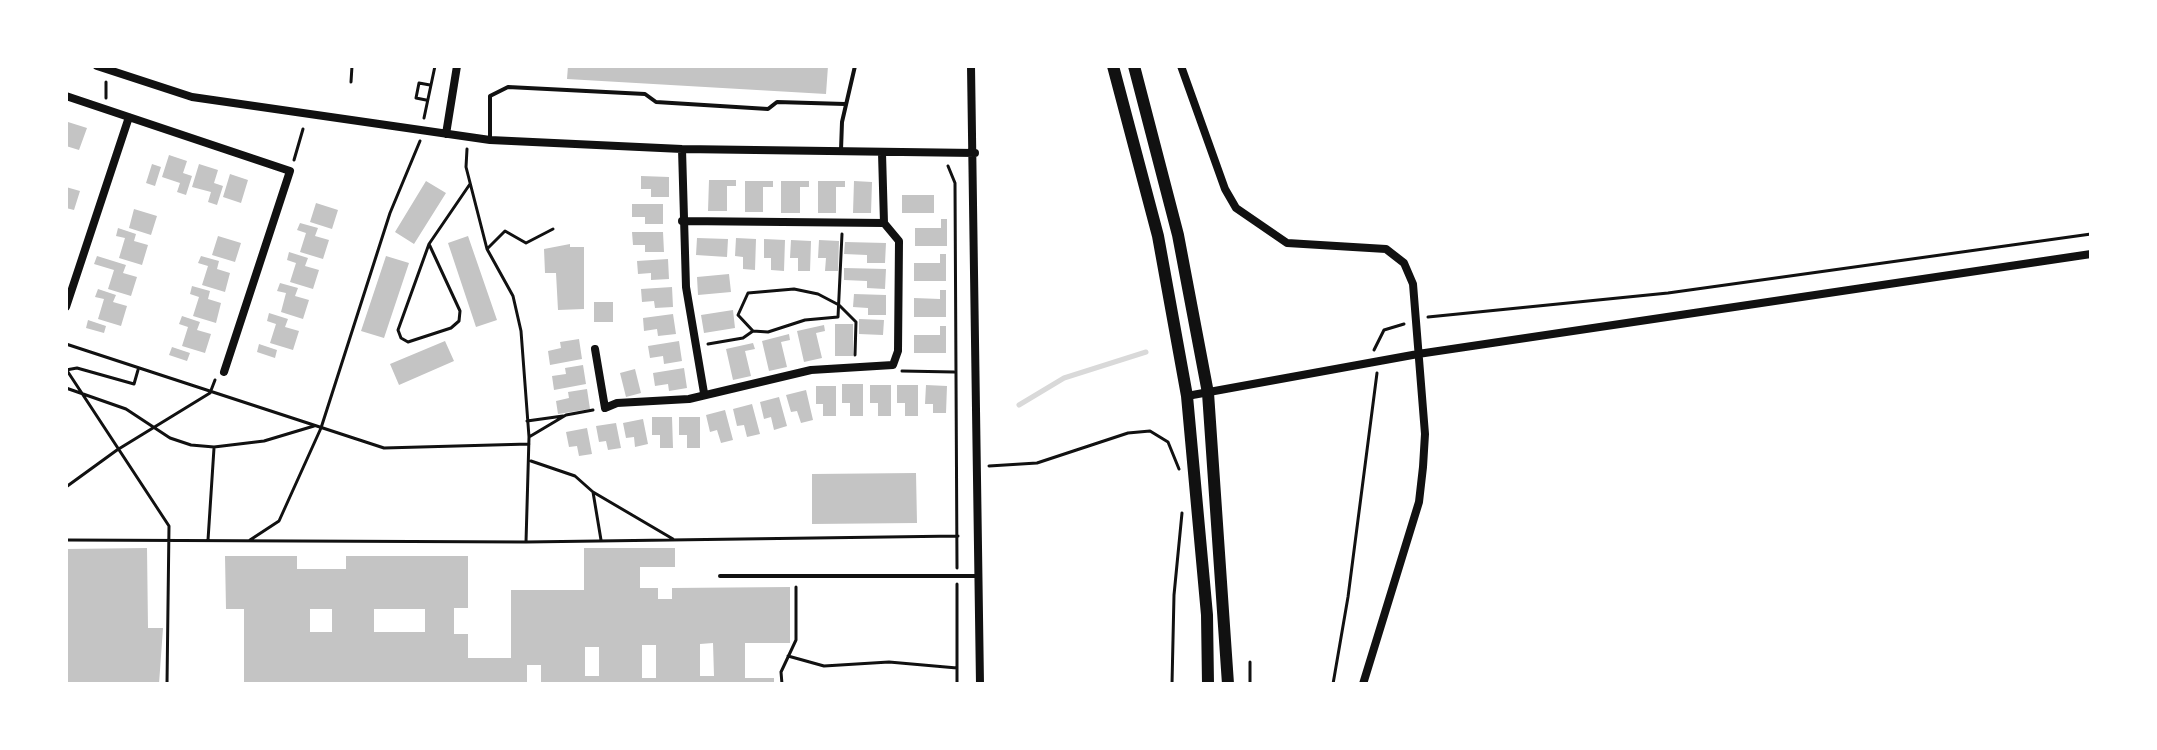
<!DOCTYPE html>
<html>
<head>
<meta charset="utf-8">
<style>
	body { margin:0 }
	#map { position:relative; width:2157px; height:750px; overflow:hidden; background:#fff; font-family:"Work Sans",sans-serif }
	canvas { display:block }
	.frame { position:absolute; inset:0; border:68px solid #fff; pointer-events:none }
</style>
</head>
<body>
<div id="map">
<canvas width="2157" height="750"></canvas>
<div class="frame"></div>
</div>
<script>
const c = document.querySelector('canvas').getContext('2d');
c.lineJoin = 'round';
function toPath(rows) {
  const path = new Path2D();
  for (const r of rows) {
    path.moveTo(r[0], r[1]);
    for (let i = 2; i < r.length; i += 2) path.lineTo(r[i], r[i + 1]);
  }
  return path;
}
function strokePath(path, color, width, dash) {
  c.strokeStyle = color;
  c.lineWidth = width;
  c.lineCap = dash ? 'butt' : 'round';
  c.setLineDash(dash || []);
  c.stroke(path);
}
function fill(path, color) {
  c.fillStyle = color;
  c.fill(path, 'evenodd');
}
strokePath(toPath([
	[1019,405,1064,378,1146,352]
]), '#d9d9d9', 5);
fill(toPath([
	[568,66,828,66,826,94,567,79],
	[68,122,87,128,79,150,66,146],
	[169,155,187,161,183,173,192,176,186,195,177,192,180,183,162,177],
	[152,164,161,167,155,186,146,183],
	[199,164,218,170,214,183,223,186,217,205,208,202,211,192,192,187],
	[230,174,248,180,241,203,223,197],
	[641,176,669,177,669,197,651,197,651,189,641,189],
	[709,180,736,180,736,186,727,186,727,211,708,211],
	[426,181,446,193,414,244,395,232],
	[745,181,773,181,773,187,763,187,763,212,745,212],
	[781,181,809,181,809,187,800,187,800,213,781,213],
	[818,181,845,181,845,187,836,187,836,213,818,213],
	[854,181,872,182,871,213,853,213],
	[66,187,80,191,74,210,66,208],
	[902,195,934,195,934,213,902,213],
	[316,203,338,210,332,229,310,222],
	[632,204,663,204,663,224,645,224,645,217,632,217],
	[134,209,157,216,151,235,129,228],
	[941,219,947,219,947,246,915,246,915,228,941,228],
	[300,223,318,228,315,236,329,240,323,259,300,252,306,233,297,230],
	[118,228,136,234,134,241,148,245,142,265,119,258,125,238,116,236],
	[632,232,663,232,664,252,645,252,645,245,633,245],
	[218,236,241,243,235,262,212,255],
	[468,236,497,320,476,327,448,243],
	[697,238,728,239,727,257,696,255],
	[736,238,756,239,755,270,743,269,743,257,735,256],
	[764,239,785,240,784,271,771,270,771,258,764,258],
	[791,240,811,241,810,271,798,271,798,258,790,258],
	[819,240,839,241,838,271,825,271,826,258,818,258],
	[845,242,886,243,885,263,867,263,867,255,844,254],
	[570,244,570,247,584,247,584,309,558,310,556,273,545,273,544,249],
	[289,252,308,258,305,266,319,270,313,289,290,282,296,263,287,260],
	[940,254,946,254,946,281,914,281,914,263,940,263],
	[97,256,126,265,123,273,137,277,131,296,108,289,114,270,94,264],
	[201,256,219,261,217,269,230,273,225,292,202,285,208,266,198,263],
	[386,256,409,263,384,338,361,331],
	[668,259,669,279,651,280,651,273,638,274,637,261],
	[844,268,886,269,885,289,867,288,867,281,844,280],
	[729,274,731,292,698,295,697,277],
	[280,283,298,288,295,296,309,300,303,319,281,312,286,293,277,291],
	[192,286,210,291,208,299,221,303,216,323,193,316,199,297,190,294],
	[672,287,673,307,655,308,654,301,642,302,641,289],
	[98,289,116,295,113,302,127,306,121,326,98,319,104,299,95,297],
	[940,290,946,290,946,317,914,317,914,298,940,299],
	[854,294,886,295,886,315,868,315,868,308,853,307],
	[594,302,613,302,613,322,594,322],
	[733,310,735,328,704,333,701,315],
	[269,313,288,319,285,327,299,331,293,350,270,343,276,324,267,321],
	[673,314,676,334,658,336,657,329,644,331,643,318],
	[182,316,200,322,197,330,211,334,205,353,182,346,188,327,179,324],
	[859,319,884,320,883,335,859,334],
	[88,320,106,326,104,333,86,328],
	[835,324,853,324,853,356,835,356],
	[824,325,825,331,816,333,822,358,804,362,797,331],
	[940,326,946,326,946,353,914,353,914,335,940,335],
	[789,334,790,340,781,342,787,367,769,371,762,341],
	[579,339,582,359,550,365,548,351,561,348,560,342],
	[445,341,454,361,399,385,390,364],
	[679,341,682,361,664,364,663,356,650,358,648,346],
	[753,343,755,349,745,351,751,376,733,380,726,349],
	[259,344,277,350,275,358,257,352],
	[172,347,190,353,187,361,169,355],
	[583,365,586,384,554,390,552,376,566,374,565,368],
	[684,368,687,388,669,391,668,384,655,386,653,373],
	[635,369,641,393,626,397,620,373],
	[842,384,863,384,863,416,850,416,850,403,842,403],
	[870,385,891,385,891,416,878,416,878,403,870,403],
	[897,385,918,385,918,416,905,416,905,403,897,403],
	[926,385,947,386,946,413,933,413,933,404,925,404],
	[816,386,836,386,836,416,823,416,823,404,816,404],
	[587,389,590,409,558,414,556,401,569,398,568,392],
	[806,390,813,420,801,423,797,411,791,412,786,395],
	[779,397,787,426,774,430,771,417,764,419,760,402],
	[752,404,760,434,747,437,744,425,737,426,733,409],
	[725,410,733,440,721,443,717,430,710,432,706,415],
	[652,417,672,417,673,448,660,448,660,435,652,435],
	[679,417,700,417,700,448,687,448,687,435,679,435],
	[643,419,648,444,635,447,634,437,626,438,623,423],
	[616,423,621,448,608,450,606,441,599,442,596,426],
	[587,428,592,454,579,456,577,446,569,447,566,432],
	[916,473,917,523,812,524,812,474],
	[147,548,148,628,163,628,159,684,66,684,66,549],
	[584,548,675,548,675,567,640,567,640,588,658,588,658,599,672,599,672,588,790,587,790,643,745,643,745,678,774,678,774,684,541,684,541,665,527,665,527,684,244,684,244,609,226,609,225,556,297,556,297,569,346,569,346,556,468,556,468,608,454,608,454,634,468,634,468,658,511,658,511,590,584,590],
	[310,609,332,609,332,632,310,632],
	[374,609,425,609,425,632,374,632],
	[713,643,714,676,700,676,700,644],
	[642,645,656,645,656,678,642,678],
	[585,647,599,647,599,676,585,676]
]), '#c4c4c4');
strokePath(toPath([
	[351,82,352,66],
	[106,98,106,82],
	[426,100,416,98,419,83,430,85],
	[424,118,435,66],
	[467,149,466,167,487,249,513,296,521,331,529,437,526,542],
	[294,160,303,129],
	[948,166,955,183,957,568],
	[429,244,460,311,459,321,451,328,408,342,401,338,398,330,429,244,470,184],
	[487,249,505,231,526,243,553,229],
	[1428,317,1668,293,2091,234],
	[753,331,768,332,805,320,838,317,842,234],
	[66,344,384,448,529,444],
	[708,344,743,338,753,331,738,315,748,293,794,289,818,294,839,305,856,322,855,355],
	[1374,350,1384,330,1404,324],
	[66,369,169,526,167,684],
	[66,370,77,368,134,384,138,370],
	[902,371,954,372],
	[66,388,126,409,170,438,191,445,214,447,264,441,314,426],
	[527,421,563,416],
	[529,437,566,415,593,410],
	[531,461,575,476,593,492,601,540],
	[989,466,1037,463,1128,433,1150,431,1168,442,1179,469],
	[66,487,117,450,210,393,215,380],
	[593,492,673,539],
	[66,540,526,542,958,536],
	[208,540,214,448],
	[250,540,279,521,321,428,390,213,420,141],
	[957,584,957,684],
	[788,656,824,666,889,662,957,668],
	[1250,662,1250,684],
	[782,684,781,672,796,640,796,587],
	[1172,684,1174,595,1182,513],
	[1333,684,1348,597,1377,373]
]), '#111', 3);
strokePath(toPath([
	[490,138,490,96,508,87,645,94,656,102,768,109,777,102,845,104],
	[841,150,842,122,855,66],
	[720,576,978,576]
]), '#111', 4);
strokePath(toPath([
	[97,66,192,97,490,140,682,149,975,153],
	[971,66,980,684],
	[1181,66,1225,189,1236,208,1287,243,1386,249,1404,263,1413,284,1425,434,1423,467,1419,502,1363,684],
	[66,96,290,171,224,372],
	[446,134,457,66],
	[682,149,686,287,704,393],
	[682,221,884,223],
	[66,307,129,117],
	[595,349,605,408,617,403,689,399,811,370,893,365,898,351,899,241,884,223,882,153],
	[1187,396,1418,354,2091,254]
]), '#111', 8);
strokePath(toPath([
	[1113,66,1158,236,1187,396,1207,615,1208,684],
	[1134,66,1178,235,1208,393,1228,684]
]), '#111', 12);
</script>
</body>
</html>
